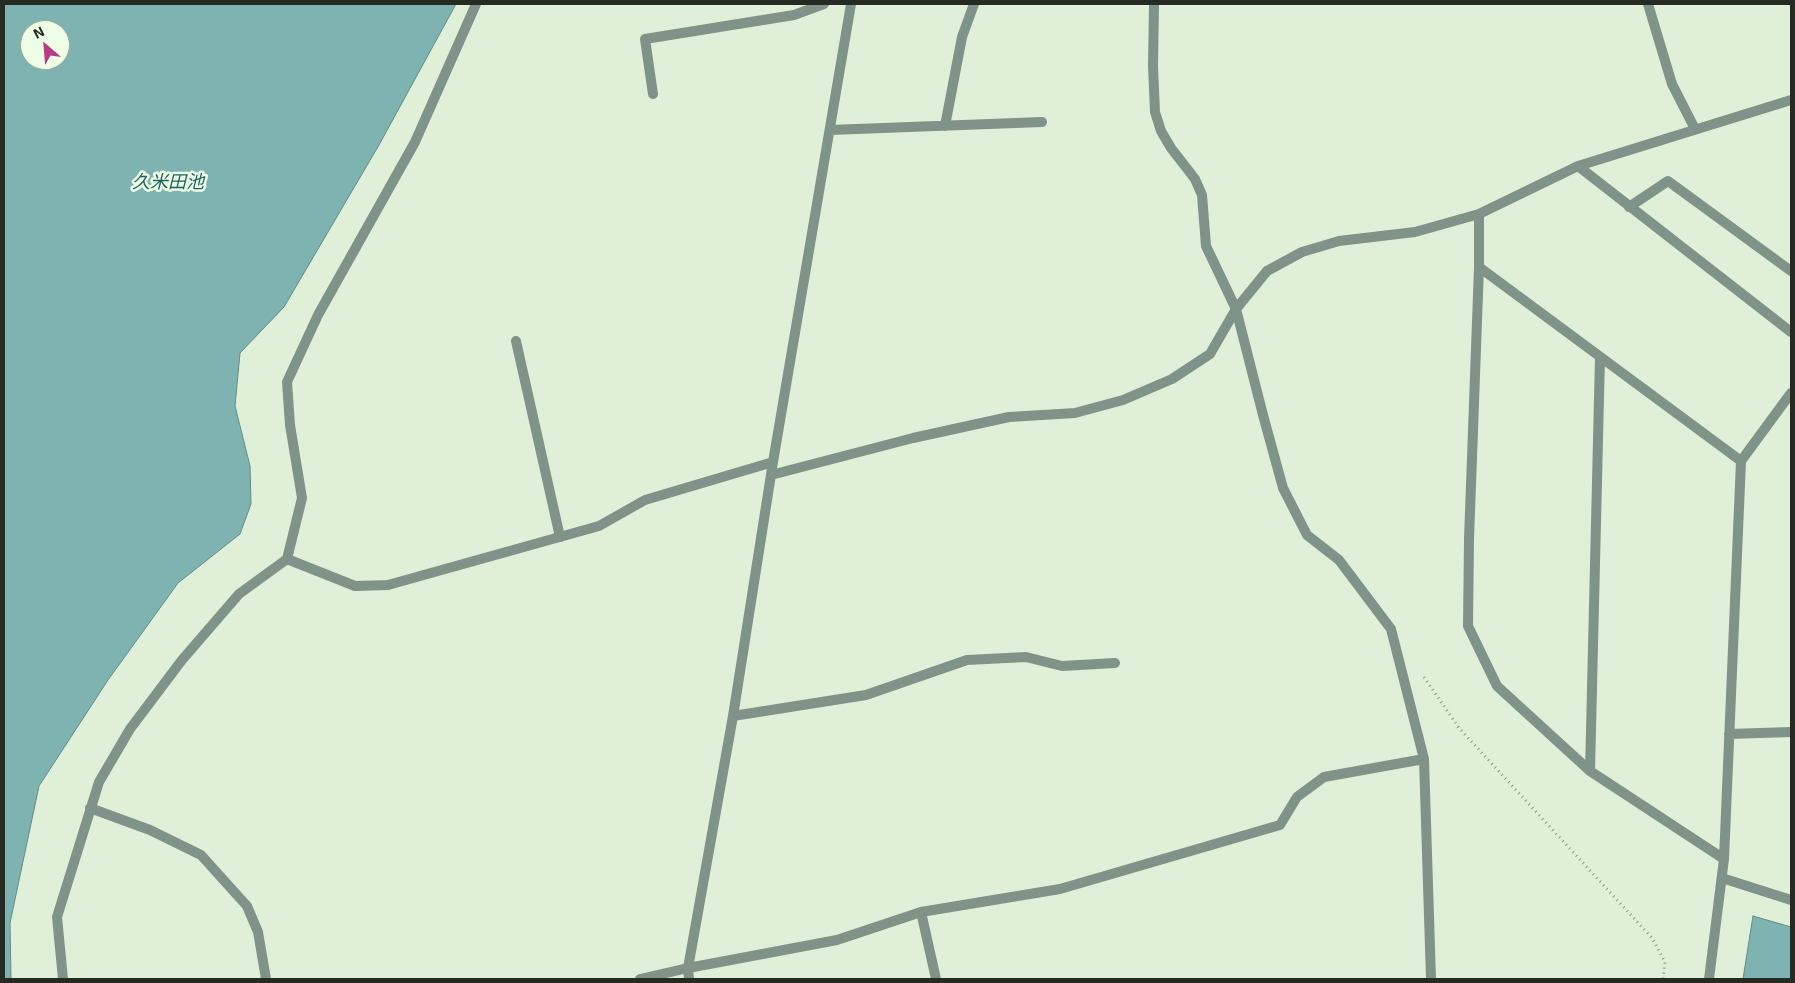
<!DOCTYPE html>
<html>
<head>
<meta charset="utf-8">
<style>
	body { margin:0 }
	#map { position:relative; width:1795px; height:983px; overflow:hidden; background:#e0f0d8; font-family:"Exo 2",sans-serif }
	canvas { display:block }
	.frame { position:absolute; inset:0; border:5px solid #252a22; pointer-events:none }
	.north { position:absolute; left:20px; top:20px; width:50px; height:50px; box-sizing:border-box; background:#eefde5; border:1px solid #9ea997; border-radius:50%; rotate:333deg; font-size:14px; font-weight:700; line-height:20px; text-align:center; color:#252a22 }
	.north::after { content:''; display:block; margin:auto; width:18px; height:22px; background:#b83a89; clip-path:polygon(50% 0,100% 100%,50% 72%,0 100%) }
</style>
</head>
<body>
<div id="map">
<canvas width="1795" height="983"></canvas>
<div class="frame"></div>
<div class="north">N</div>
</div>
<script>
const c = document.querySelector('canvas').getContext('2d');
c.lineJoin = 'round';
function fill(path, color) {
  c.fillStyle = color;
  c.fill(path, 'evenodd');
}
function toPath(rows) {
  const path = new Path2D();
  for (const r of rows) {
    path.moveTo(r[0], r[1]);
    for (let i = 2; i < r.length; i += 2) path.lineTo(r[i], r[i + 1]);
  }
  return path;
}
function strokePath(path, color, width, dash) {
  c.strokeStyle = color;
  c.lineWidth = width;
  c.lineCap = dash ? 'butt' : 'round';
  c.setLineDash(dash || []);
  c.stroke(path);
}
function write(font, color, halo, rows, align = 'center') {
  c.font = font + ' "Exo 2","Noto Sans JP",sans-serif';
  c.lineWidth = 5;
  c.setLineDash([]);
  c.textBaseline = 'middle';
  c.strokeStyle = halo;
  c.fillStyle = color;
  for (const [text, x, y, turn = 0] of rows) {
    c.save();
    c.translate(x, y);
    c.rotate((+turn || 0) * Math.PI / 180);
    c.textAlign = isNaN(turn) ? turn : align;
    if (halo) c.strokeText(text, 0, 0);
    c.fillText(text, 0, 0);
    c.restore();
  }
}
const water = toPath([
	[4,4,456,4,379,145,284,307,240,353,235,406,250,466,251,504,240,534,178,583,108,680,39,786,10,923,11,979,4,979,4,4],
	[30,30,60,30,60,60,30,60,30,30],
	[1753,916,1791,927,1791,979,1743,979,1753,916]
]);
fill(water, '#7eb3b1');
strokePath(water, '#638a86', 1);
strokePath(toPath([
	[1424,677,1459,728,1652,938,1665,962,1663,979]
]), '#8b9685', 3, [1, 4]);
strokePath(toPath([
	[516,341,560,537],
	[1722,878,1791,900]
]), '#809389', 10);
strokePath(toPath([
	[1154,4,1153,66,1155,112,1161,131,1171,148,1195,179,1202,195,1206,246,1236,309,1263,415,1283,488,1307,535,1339,560,1391,629,1424,759,1431,979],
	[1648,4,1672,84,1695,129],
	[653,94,645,39,794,15,824,4],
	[945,126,962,37,974,4],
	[830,130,1042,122],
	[1578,166,1791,332],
	[1629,207,1668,181,1791,271],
	[1479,267,1741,461,1791,393],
	[771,475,913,438,1009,417,1075,413,1123,400,1172,379,1210,354,1236,309,1267,271,1302,252,1339,241,1415,232,1479,214],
	[287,559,355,586,388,585,599,526,645,500,773,462],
	[733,716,866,695,967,660,1026,657,1062,666,1115,663],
	[1729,734,1791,732],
	[1590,771,1600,357],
	[90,808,150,830,201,855,247,906,258,932,266,979],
	[1724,859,1590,771,1497,686,1468,626,1469,539,1479,267,1479,214,1578,166,1791,100],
	[921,912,936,979],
	[63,979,57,917,99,782,130,729,182,660,239,594,287,559,302,498,290,425,287,382,318,315,415,142,476,4],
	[640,979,688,968,837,940,921,912,1060,889,1280,825,1297,797,1324,777,1424,759],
	[689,979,688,968,733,716,773,462,851,4],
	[1709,979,1724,859,1741,461]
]), '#809389', 10);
write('italic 18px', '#1b6362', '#eefde5', [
	["久米田池",168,182]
]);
</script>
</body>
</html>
